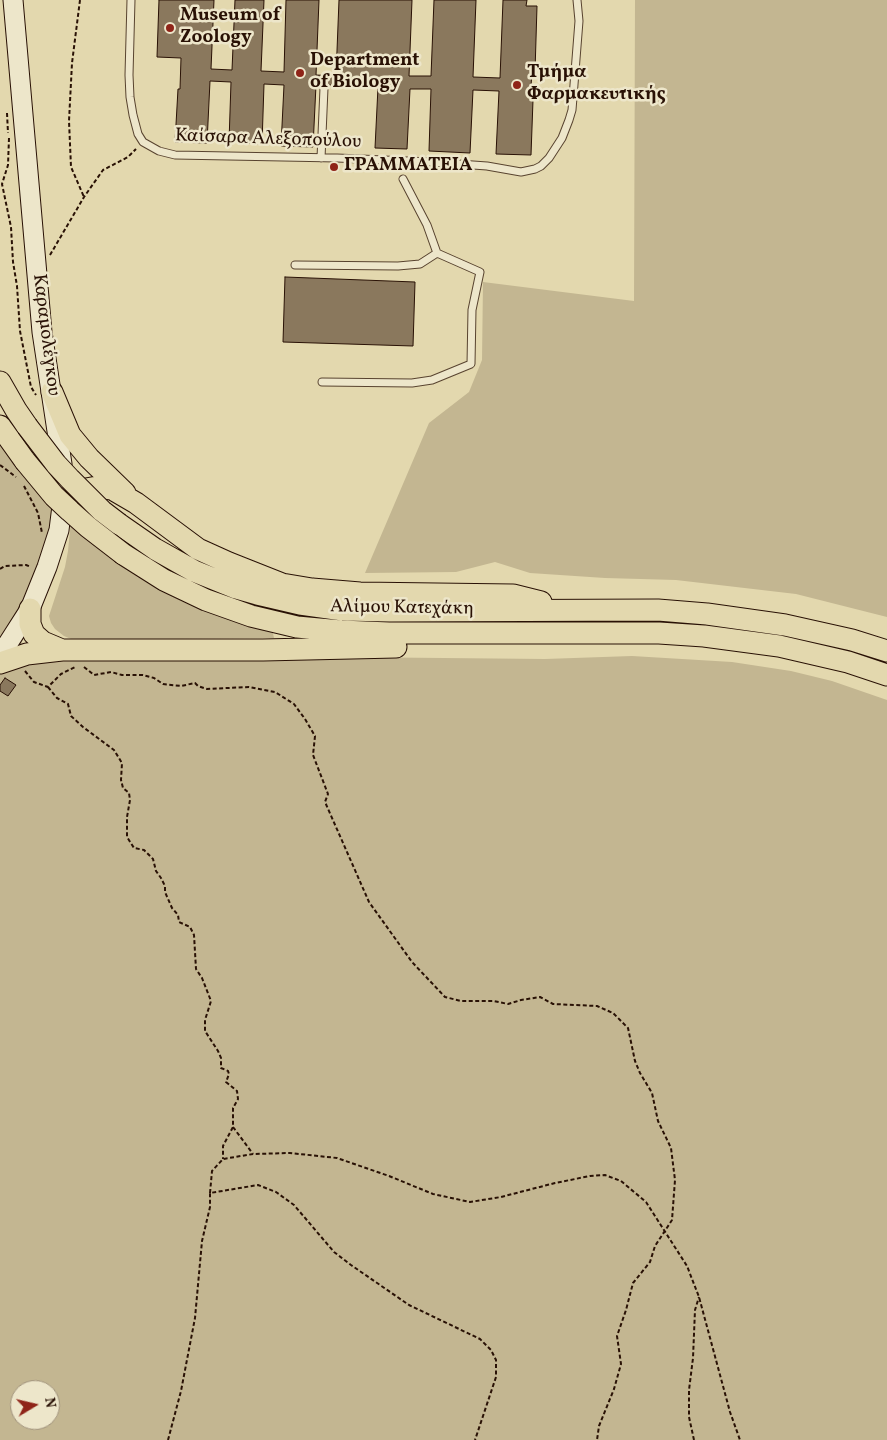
<!DOCTYPE html>
<html>
<head>
<meta charset="utf-8">
<style>
	body { margin:0 }
	#map { position:relative; width:887px; height:1440px; overflow:hidden; background:#e3d8ae; font-family:Vollkorn,serif }
	canvas { display:block }
	.north { position:absolute; left:10px; top:1380px; width:50px; height:50px; box-sizing:border-box; background:#ede6ca; border:1px solid #9f917b; border-radius:50%; rotate:81deg; font-size:14px; font-weight:700; line-height:20px; text-align:center; color:#291105 }
	.north::after { content:''; display:block; margin:auto; width:18px; height:22px; background:#8f2418; clip-path:polygon(50% 0,100% 100%,50% 72%,0 100%) }
</style>
</head>
<body>
<div id="map">
<canvas width="887" height="1440"></canvas>
<div class="north">N</div>
</div>
<script>
const c = document.querySelector('canvas').getContext('2d');
c.lineJoin = 'round';
function fill(path, color) {
  c.fillStyle = color;
  c.fill(path, 'evenodd');
}
function toPath(rows) {
  const path = new Path2D();
  for (const r of rows) {
    path.moveTo(r[0], r[1]);
    for (let i = 2; i < r.length; i += 2) path.lineTo(r[i], r[i + 1]);
  }
  return path;
}
function strokePath(path, color, width, dash) {
  c.strokeStyle = color;
  c.lineWidth = width;
  c.lineCap = dash ? 'butt' : 'round';
  c.setLineDash(dash || []);
  c.stroke(path);
}
function write(font, color, halo, rows, align = 'center') {
  c.font = font + ' Vollkorn,serif';
  c.lineWidth = 5;
  c.setLineDash([]);
  c.textBaseline = 'middle';
  c.strokeStyle = halo;
  c.fillStyle = color;
  for (const [text, x, y, turn = 0] of rows) {
    c.save();
    c.translate(x, y);
    c.rotate((+turn || 0) * Math.PI / 180);
    c.textAlign = isNaN(turn) ? turn : align;
    if (halo) c.strokeText(text, 0, 0);
    c.fillText(text, 0, 0);
    c.restore();
  }
}
fill(toPath([
	[635,0,887,0,887,617,796,594,676,580,605,578,530,573,495,562,456,572,365,573,429,423,469,392,482,360,483,282,634,301],
	[0,426,58,506,56,525,9,637,55,657,239,656,545,659,632,656,732,662,791,671,832,681,887,700,887,1440,0,1440],
	[20,1390,50,1390,50,1420,20,1420],
	[71,520,272,629,274,638,89,640,71,639,64,636,55,629,51,623,49,616,65,567,68,551]
]), '#c3b691');
const building = toPath([
	[159,0,214,0,211,69,232,70,235,0,264,0,261,71,284,72,286,0,319,0,316,75,336,76,339,0,412,0,409,76,431,76,434,0,476,0,473,77,500,78,503,0,527,0,526,6,537,6,535,72,532,72,530,100,533,100,531,155,496,154,499,91,473,90,470,153,429,151,431,89,410,89,407,149,375,148,378,87,329,85,324,83,320,85,316,85,313,147,281,146,284,85,264,84,262,144,229,142,231,82,210,81,207,143,175,142,178,89,180,89,181,58,157,57,159,0],
	[285,277,415,282,413,346,283,342,285,277],
	[5,678,16,685,8,696,0,691,0,685,5,678]
]);
fill(building, '#8a785d');
strokePath(building, '#291105', 1);
const service = toPath([
	[131,0,129,75,130,97,133,115,138,134,143,142,159,151,175,155,337,158,431,162,487,166,521,172,535,169,541,166,549,158,562,138,569,120,572,110,579,21,577,0],
	[321,158,324,88],
	[295,265,398,266,420,264,437,253],
	[322,382,412,383,432,380,471,364,472,310,480,272,437,253,427,225,403,179]
]);
const secondary = toPath([
	[0,656,30,609,47,567,59,530,62,506,63,481,62,464,42,332,13,0]
]);
const primary = toPath([
	[0,382,16,410,27,426],
	[52,392,70,435,89,458,125,493],
	[0,426,25,461],
	[86,489,97,487,112,489,136,503,198,549,229,563,282,584,312,589,360,593,513,595,541,602],
	[119,524,155,549,194,571,236,588,257,594,300,604,343,610,390,611,658,610,707,614,785,625,852,640,887,651],
	[123,554,164,580,206,600,251,616,297,627,341,631,389,633,659,633,704,636,779,646,848,662,887,675],
	[30,609,30,624,34,634,43,642,62,650],
	[0,663,27,654,62,650,263,650,396,647]
]);
strokePath(service, '#58432f', 9);
strokePath(secondary, '#291105', 21);
strokePath(primary, '#291105', 23);
strokePath(toPath([
	[80,0,72,63,69,121,71,167,84,197],
	[7,113,8,133],
	[9,138,8,165,2,184,11,227,13,262,17,286,20,331,31,387,36,395],
	[50,255,84,197,103,170,128,157,136,149],
	[0,465,16,477],
	[24,486,38,513,42,533],
	[0,569,5,566,26,565,31,567],
	[84,667,94,675,111,672,122,675,143,675,154,678,163,684,181,686,195,683,198,686,207,689,249,687,275,692,294,704,305,719,315,736,313,755,328,794,325,802,369,902,412,962,445,997,461,1001,494,1001,508,1004,521,1000,540,997,553,1004,597,1006,613,1013,628,1028,635,1061,640,1073,652,1093,658,1121,671,1148,675,1180,672,1220,655,1246,650,1262,633,1283,626,1310,617,1336,621,1364,614,1389,599,1426,597,1440],
	[25,671,34,682,48,687,61,674,75,667],
	[48,687,57,698,68,704,71,716,83,727,114,750,122,763,121,780,123,788,129,793,130,800,127,817,127,837,134,848,144,850,153,859,156,871,161,878,165,886,165,892,172,908,178,915,179,922,190,927,194,935,196,969,202,978,211,1001,205,1020,205,1031,218,1051,221,1058,221,1068,228,1071,229,1074,226,1082,237,1091,238,1099,233,1108,233,1127,223,1146,223,1159],
	[233,1127,253,1154],
	[210,1193,212,1171,223,1159,253,1154,290,1153,337,1158,389,1176,433,1194,470,1202,501,1197,555,1183,590,1176,605,1175,621,1181,646,1202,687,1266,699,1297,730,1412,740,1440],
	[168,1440,181,1391,195,1318,202,1241,210,1207,210,1193,258,1185,276,1192,294,1205,334,1252,351,1265,409,1305,480,1339,491,1350,496,1360,496,1377,475,1440],
	[694,1440,689,1417,689,1390,693,1358,695,1310,699,1297]
]), '#291105', 2, [4, 2.5]);
strokePath(service, '#ede6ca', 7);
strokePath(secondary, '#ede6ca', 19);
strokePath(primary, '#e3d8ae', 21);
const primaryBridge = toPath([
	[27,426,56,464,70,479,102,511,119,524],
	[25,461,54,496,70,511,88,527,123,554]
]);
strokePath(primaryBridge, '#291105', 23, []);
strokePath(primaryBridge, '#e3d8ae', 21);
for (const [x, y, r, color] of [
	[170,28,5,"#8f2418"],
	[300,73,5,"#8f2418"],
	[517,85,5,"#8f2418"],
	[334,167,5,"#8f2418"]
]) {
  const dot = new Path2D();
  dot.arc(x, y, r, 0, 2 * Math.PI);
  c.fillStyle = color;
  c.fill(dot);
  strokePath(dot, '#ede6ca', 2);
}
write('bold 19px', '#291105', '#ede6ca', [
	["Museum of",180,17],
	["Zoology",180,39],
	["Department",310,62],
	["of Biology",310,84],
	["Τμήμα",527,74],
	["Φαρμακευτικής",527,96],
	["ΓΡΑΜΜΑΤΕΙΑ",344,167]
], 'left');
write('19px', '#291105', '#ede6ca', [
	["Καίσαρα Αλεξοπούλου",268,140,2],
	["Καραμολέγκου",45,335,83],
	["Αλίμου Κατεχάκη",402,609,1]
]);
</script>
</body>
</html>
